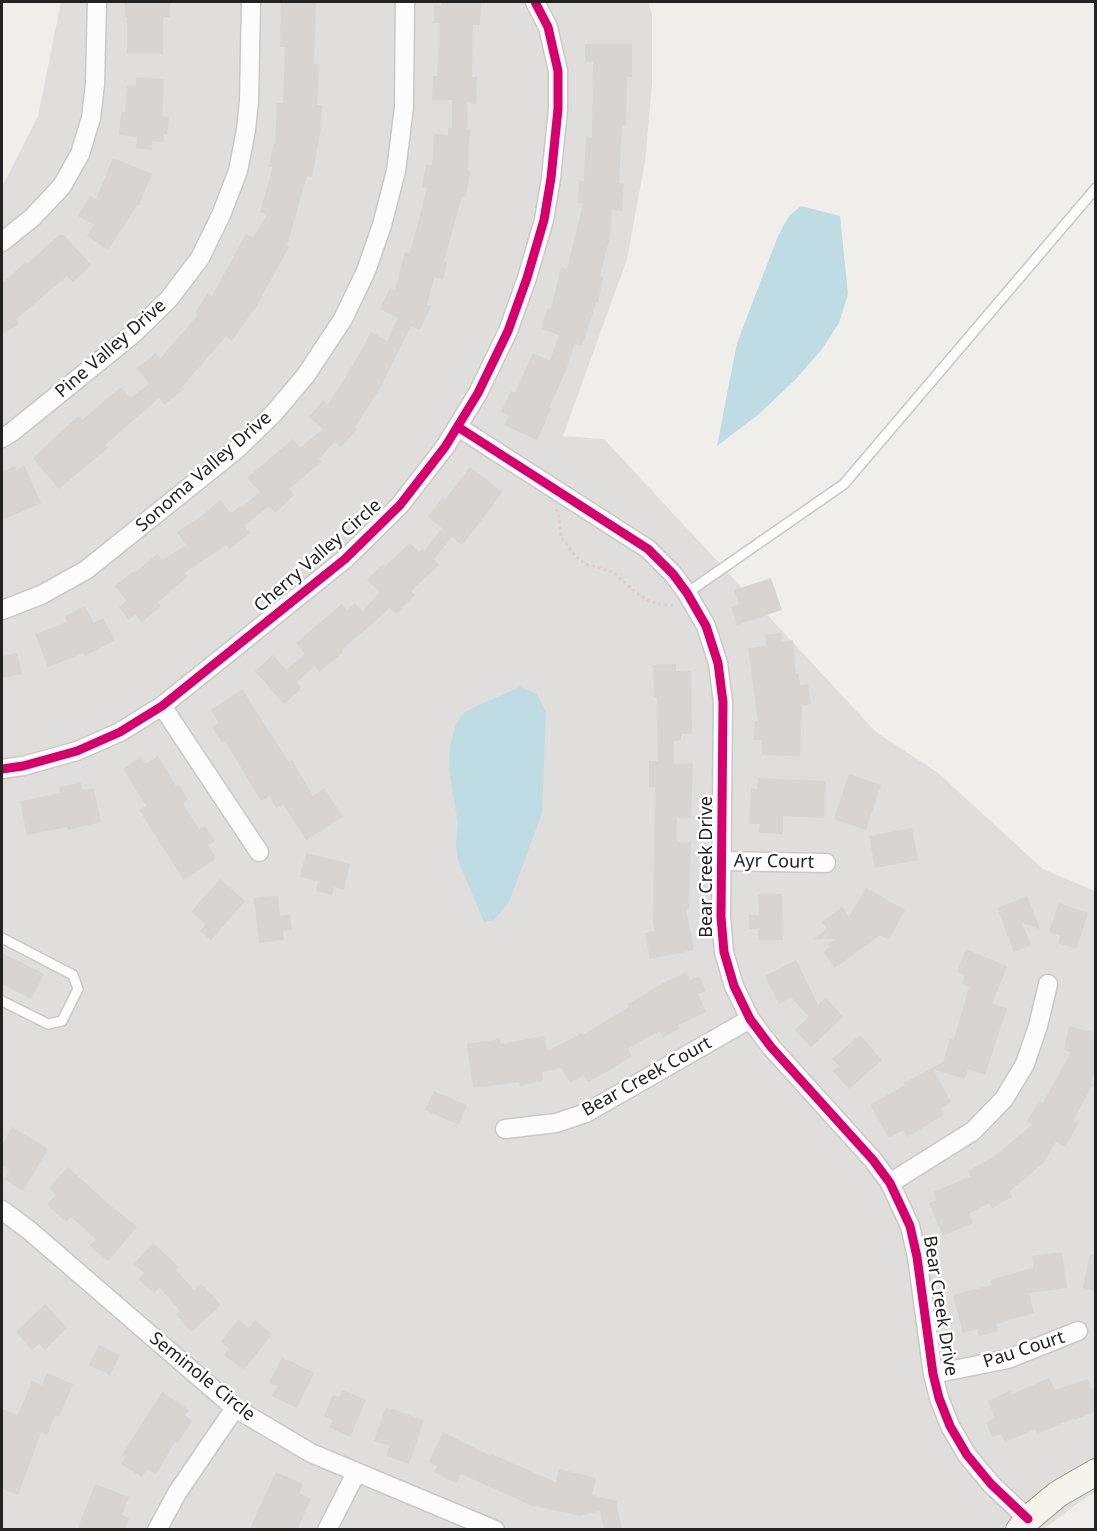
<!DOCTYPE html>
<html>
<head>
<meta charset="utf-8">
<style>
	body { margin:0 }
	#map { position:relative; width:1097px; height:1531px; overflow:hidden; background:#f0eeeb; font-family:"Noto Sans",sans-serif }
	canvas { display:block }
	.frame { position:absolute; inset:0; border:3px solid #222; pointer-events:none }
</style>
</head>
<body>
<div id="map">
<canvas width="1097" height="1531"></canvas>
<div class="frame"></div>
</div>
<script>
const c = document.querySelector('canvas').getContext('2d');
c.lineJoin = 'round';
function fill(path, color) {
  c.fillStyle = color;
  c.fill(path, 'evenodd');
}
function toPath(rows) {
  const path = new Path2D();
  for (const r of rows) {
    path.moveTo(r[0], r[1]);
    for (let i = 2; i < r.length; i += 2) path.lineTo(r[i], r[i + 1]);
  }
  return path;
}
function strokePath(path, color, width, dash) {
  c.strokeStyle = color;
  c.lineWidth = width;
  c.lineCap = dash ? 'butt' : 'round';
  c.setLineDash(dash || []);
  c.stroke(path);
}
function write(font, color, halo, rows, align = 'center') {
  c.font = font + ' "Noto Sans",sans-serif';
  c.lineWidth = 5;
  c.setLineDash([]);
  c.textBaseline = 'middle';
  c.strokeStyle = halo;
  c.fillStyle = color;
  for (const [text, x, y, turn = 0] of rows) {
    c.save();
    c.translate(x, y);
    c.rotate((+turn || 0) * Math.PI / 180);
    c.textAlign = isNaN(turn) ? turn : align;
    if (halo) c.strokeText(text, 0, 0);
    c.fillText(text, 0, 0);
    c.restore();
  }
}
fill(toPath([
	[61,2,648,2,652,14,652,84,645,162,627,259,563,436,604,439,876,732,938,773,1043,869,1095,891,1095,1493,1085,1498,1042,1530,2,1529,2,187,38,116]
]), '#dfdedc');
fill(toPath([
	[801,206,840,216,848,294,839,323,822,349,797,378,759,414,717,446,737,343,778,236,789,216],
	[520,687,537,694,546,713,542,813,509,902,494,920,484,922,458,860,456,845,458,823,449,771,450,747,456,724,466,711]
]), '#bfdbe3');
fill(toPath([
	[125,2,170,2,170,17,163,17,163,54,127,54,127,17,125,17],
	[281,2,316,2,314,64,319,64,317,105,322,105,321,128,312,177,307,176,287,245,289,247,255,309,254,309,232,341,226,336,182,387,184,389,164,405,159,398,105,445,108,448,59,489,33,458,78,416,82,420,121,387,131,398,149,384,137,368,156,353,160,359,198,315,195,313,208,293,212,296,246,234,253,238,267,214,260,212,273,167,269,167,273,144,275,144,277,103,283,103,285,47,280,47],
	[442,2,481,2,480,25,473,25,472,77,477,77,476,104,467,103,468,129,470,129,468,171,470,171,466,197,462,196,444,261,447,262,443,280,434,277,427,305,431,306,420,330,411,326,380,388,355,427,357,429,341,447,334,442,319,459,321,462,289,489,294,495,275,513,269,506,244,526,250,533,229,549,226,545,184,573,188,576,158,602,161,606,142,622,135,614,129,620,119,607,127,601,115,586,133,571,135,573,157,554,163,560,186,545,177,532,203,515,220,500,231,513,240,506,241,508,260,492,247,478,293,439,300,448,323,429,309,417,323,400,328,405,357,358,371,332,387,341,398,318,380,309,390,288,395,290,405,252,410,253,427,188,422,187,426,164,432,165,434,134,448,135,448,128,452,128,452,100,432,100,433,76,437,76,440,23,434,23,434,5,441,6],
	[585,44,632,44,632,77,627,77,626,125,622,125,619,183,624,184,622,211,612,210,610,236,600,276,603,277,598,303,596,303,582,346,574,344,567,368,549,408,551,409,537,440,504,425,509,416,501,412,511,391,515,393,533,353,550,361,559,335,541,329,548,308,551,309,561,267,567,269,583,204,578,203,579,181,584,181,586,136,592,137,593,62,585,62],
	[136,77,164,79,162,116,169,117,167,135,164,134,164,142,152,141,152,150,136,148,137,137,119,135,121,112,125,112,127,86,136,86],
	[113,158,152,174,139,205,137,205,108,250,87,236,94,225,78,216,90,196,96,199],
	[59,235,64,235,91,265,73,282,67,276,16,319,19,324,2,335,2,283,26,262,27,264],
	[24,465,41,503,2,520,2,472,15,466,17,471],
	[470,467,502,492,477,526,462,545,452,537,434,559,439,565,411,591,415,595,396,614,390,607,371,625,341,650,343,653,319,672,315,666,297,682,300,686,300,690,284,704,255,671,273,655,286,670,305,654,296,643,342,604,347,610,355,603,362,612,380,592,367,580,383,564,385,566,410,543,419,552,423,548,425,550,442,528,428,517,442,498,445,500],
	[771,578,782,610,737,625,731,607,739,604,734,590],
	[85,606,94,623,103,618,115,640,85,656,84,653,48,667,35,634,67,622,65,616],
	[781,633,782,641,793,640,796,674,799,674,800,685,808,684,811,704,802,706,800,756,762,755,762,740,754,740,755,721,758,721,748,648,766,646,765,635],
	[17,653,22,674,2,678,2,656],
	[676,664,676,671,691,671,692,734,681,734,681,740,674,741,674,764,693,763,691,818,677,818,677,842,691,842,689,909,686,909,694,950,650,959,645,933,655,931,653,923,655,787,649,787,649,761,658,761,657,697,654,697,653,665],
	[242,689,289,762,292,760,313,796,324,788,343,817,306,840,283,804,276,808,270,796,261,801,225,741,222,743,212,727,219,723,211,710],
	[158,756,176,786,178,784,188,800,183,804,199,829,205,826,215,841,208,845,216,858,184,880,139,810,146,806,123,769,141,757,145,764],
	[849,774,881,785,866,830,834,819],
	[758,778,826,781,824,818,783,816,783,834,759,833,760,824,749,824,751,788,757,789],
	[81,783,83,790,94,788,101,822,68,830,67,827,27,835,20,801,60,793,59,787],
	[912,828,918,860,875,868,869,836],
	[306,853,350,864,344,890,334,887,332,895,316,891,318,881,300,877],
	[220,879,245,901,211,940,200,931,206,924,191,912],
	[866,888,905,910,889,940,880,935,835,968,823,952,830,947,827,944,836,939,814,939,827,929,822,922,842,907,849,917],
	[758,894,782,894,783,940,758,940,758,929,749,929,749,915,759,915],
	[278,896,280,916,290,915,292,930,283,931,284,940,259,943,254,898],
	[1027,896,1040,929,1022,923,1031,945,1014,952,997,908],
	[1059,903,1088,913,1076,949,1058,943,1060,936,1049,932],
	[966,949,1007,966,992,1004,1007,1008,985,1075,968,1069,965,1079,933,1069,951,1102,941,1108,944,1115,907,1137,903,1130,889,1138,870,1105,905,1085,904,1083,943,1062,950,1039,954,1040,969,987,962,984,965,976,957,972],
	[2,953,44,974,31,999,2,984],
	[796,960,818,1005,826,998,843,1017,811,1047,795,1030,809,1017,791,997,779,1004,765,976],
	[687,972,690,980,699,976,706,991,698,994,706,1012,678,1025,680,1028,663,1038,660,1031,636,1044,628,1049,632,1056,603,1074,588,1082,584,1075,570,1083,562,1068,542,1072,543,1081,520,1086,519,1082,473,1088,467,1044,500,1039,501,1044,544,1036,547,1051,582,1033,583,1035,629,1007,628,1004,665,982],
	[1069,1026,1095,1033,1095,1067,1091,1083,1093,1084,1073,1121,1078,1124,1065,1147,1056,1142,1043,1163,1010,1191,1012,1197,992,1208,989,1203,969,1214,973,1223,943,1236,929,1203,937,1200,933,1192,971,1176,968,1171,995,1156,1033,1124,1027,1121,1039,1101,1043,1103,1071,1052,1064,1050],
	[860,1035,882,1060,849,1089,833,1071,839,1066,832,1059],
	[434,1091,467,1105,459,1125,425,1110],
	[12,1127,48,1149,23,1191,4,1179,9,1170,2,1165,2,1145],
	[68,1167,105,1201,137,1227,108,1261,90,1246,96,1239,71,1217,66,1222,47,1205,56,1195,49,1188],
	[153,1243,179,1267,176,1270,194,1290,201,1283,221,1305,191,1332,176,1314,180,1311,159,1287,154,1293,138,1279,144,1273,134,1264],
	[1062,1252,1067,1288,1029,1293,1034,1313,996,1324,998,1331,979,1336,977,1329,963,1333,953,1295,992,1285,990,1280,1033,1268,1032,1256],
	[1090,1254,1095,1255,1095,1291,1083,1288],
	[45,1304,67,1328,45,1350,39,1344,32,1350,16,1332],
	[238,1319,249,1328,255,1320,272,1334,244,1370,224,1355,229,1348,221,1342],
	[99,1345,120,1355,110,1375,89,1365],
	[282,1357,314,1373,297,1408,272,1396,277,1386,269,1383],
	[47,1373,73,1384,59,1417,55,1415,47,1435,41,1433,18,1495,2,1489,2,1409,18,1415,32,1381,42,1385],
	[1049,1378,1055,1390,1088,1379,1091,1389,1095,1388,1095,1412,1074,1420,1074,1418,1037,1434,1035,1429,1005,1442,1001,1434,992,1437,986,1422,995,1418,988,1401,1010,1391,1012,1394],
	[343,1390,366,1400,350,1437,329,1427,333,1420,324,1416,333,1395,339,1397],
	[162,1392,189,1410,185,1416,192,1421,178,1443,175,1442,156,1474,147,1469,142,1477,121,1464,126,1457,122,1455],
	[386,1407,424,1420,409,1464,386,1456,390,1446,374,1441],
	[443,1432,491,1456,491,1454,556,1482,559,1469,596,1478,592,1495,618,1501,617,1506,622,1530,604,1530,600,1511,579,1516,536,1506,535,1507,461,1474,456,1483,434,1472,437,1466,429,1462],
	[276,1472,303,1484,299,1493,311,1499,297,1530,249,1530],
	[95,1484,129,1497,122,1515,129,1518,125,1530,77,1530]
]), '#d7d4d2');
const lane = toPath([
	[687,593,844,484,1096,188],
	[2,938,73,975,78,989,62,1021,48,1024,2,1001]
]);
const street = toPath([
	[2,242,33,217,62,186,80,154,91,118,95,84,97,2],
	[458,427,648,549,673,574,687,593,706,626,718,663,723,702,721,917,724,952,734,986,750,1019,771,1047,873,1160,890,1183,910,1226,917,1257,933,1374,939,1398,950,1426,967,1455,991,1484,1028,1519],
	[2,438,12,432,133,334,169,299,200,258,221,215,238,171,246,130,249,101,251,2],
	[2,610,41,595,86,570,237,449,274,413,306,375,343,319,366,271,382,225,396,171,404,107,405,2],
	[162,706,259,852],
	[2,769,23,766,77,751,120,732,162,706,345,559,400,505,445,447,478,393,508,331,527,278,544,220,551,178,558,109,558,71,548,27,535,2],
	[722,861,826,863],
	[505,1129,556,1123,586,1113,750,1019],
	[890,1183,973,1131,1004,1099,1025,1064,1038,1026,1048,984],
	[2,1210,30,1231,235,1408,311,1453,495,1530],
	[933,1374,1008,1359,1078,1331],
	[157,1530,177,1493,235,1408],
	[327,1530,356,1473]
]);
const secondary = toPath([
	[1019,1530,1028,1519,1058,1494,1096,1472]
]);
strokePath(lane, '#c9c8c7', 12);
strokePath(street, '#c9c8c7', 21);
strokePath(secondary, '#999a82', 28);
strokePath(toPath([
	[556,509,559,517,561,537,576,557,586,564,613,572,635,592,649,601,663,605,675,605]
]), '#dccecd', 3, [3, 3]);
strokePath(lane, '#fdfcfc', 9);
strokePath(street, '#fdfcfc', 18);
strokePath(secondary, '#f4f4ed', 26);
strokePath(toPath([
	[458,427,648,549,673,574,687,593,706,626,718,663,723,702,721,917,724,952,734,986,750,1019,771,1047,873,1160,890,1183,910,1226,917,1257,933,1374,939,1398,950,1426,967,1455,991,1484,1028,1519],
	[2,769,23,766,77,751,120,732,162,706,345,559,400,505,445,447,478,393,508,331,527,278,544,220,551,178,558,109,558,71,548,27,535,2]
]), '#d6006c', 9);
write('18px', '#222', '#fff', [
	["Pine Valley Drive",111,349,-41],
	["Sonoma Valley Drive",204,472,-41],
	["Cherry Valley Circle",318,556,-41],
	["Ayr Court",774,862,1],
	["Bear Creek Drive",707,867,-90],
	["Bear Creek Court",647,1077,-29],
	["Bear Creek Drive",940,1306,81],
	["Pau Court",1024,1350,-18],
	["Seminole Circle",202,1377,39]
]);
</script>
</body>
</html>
